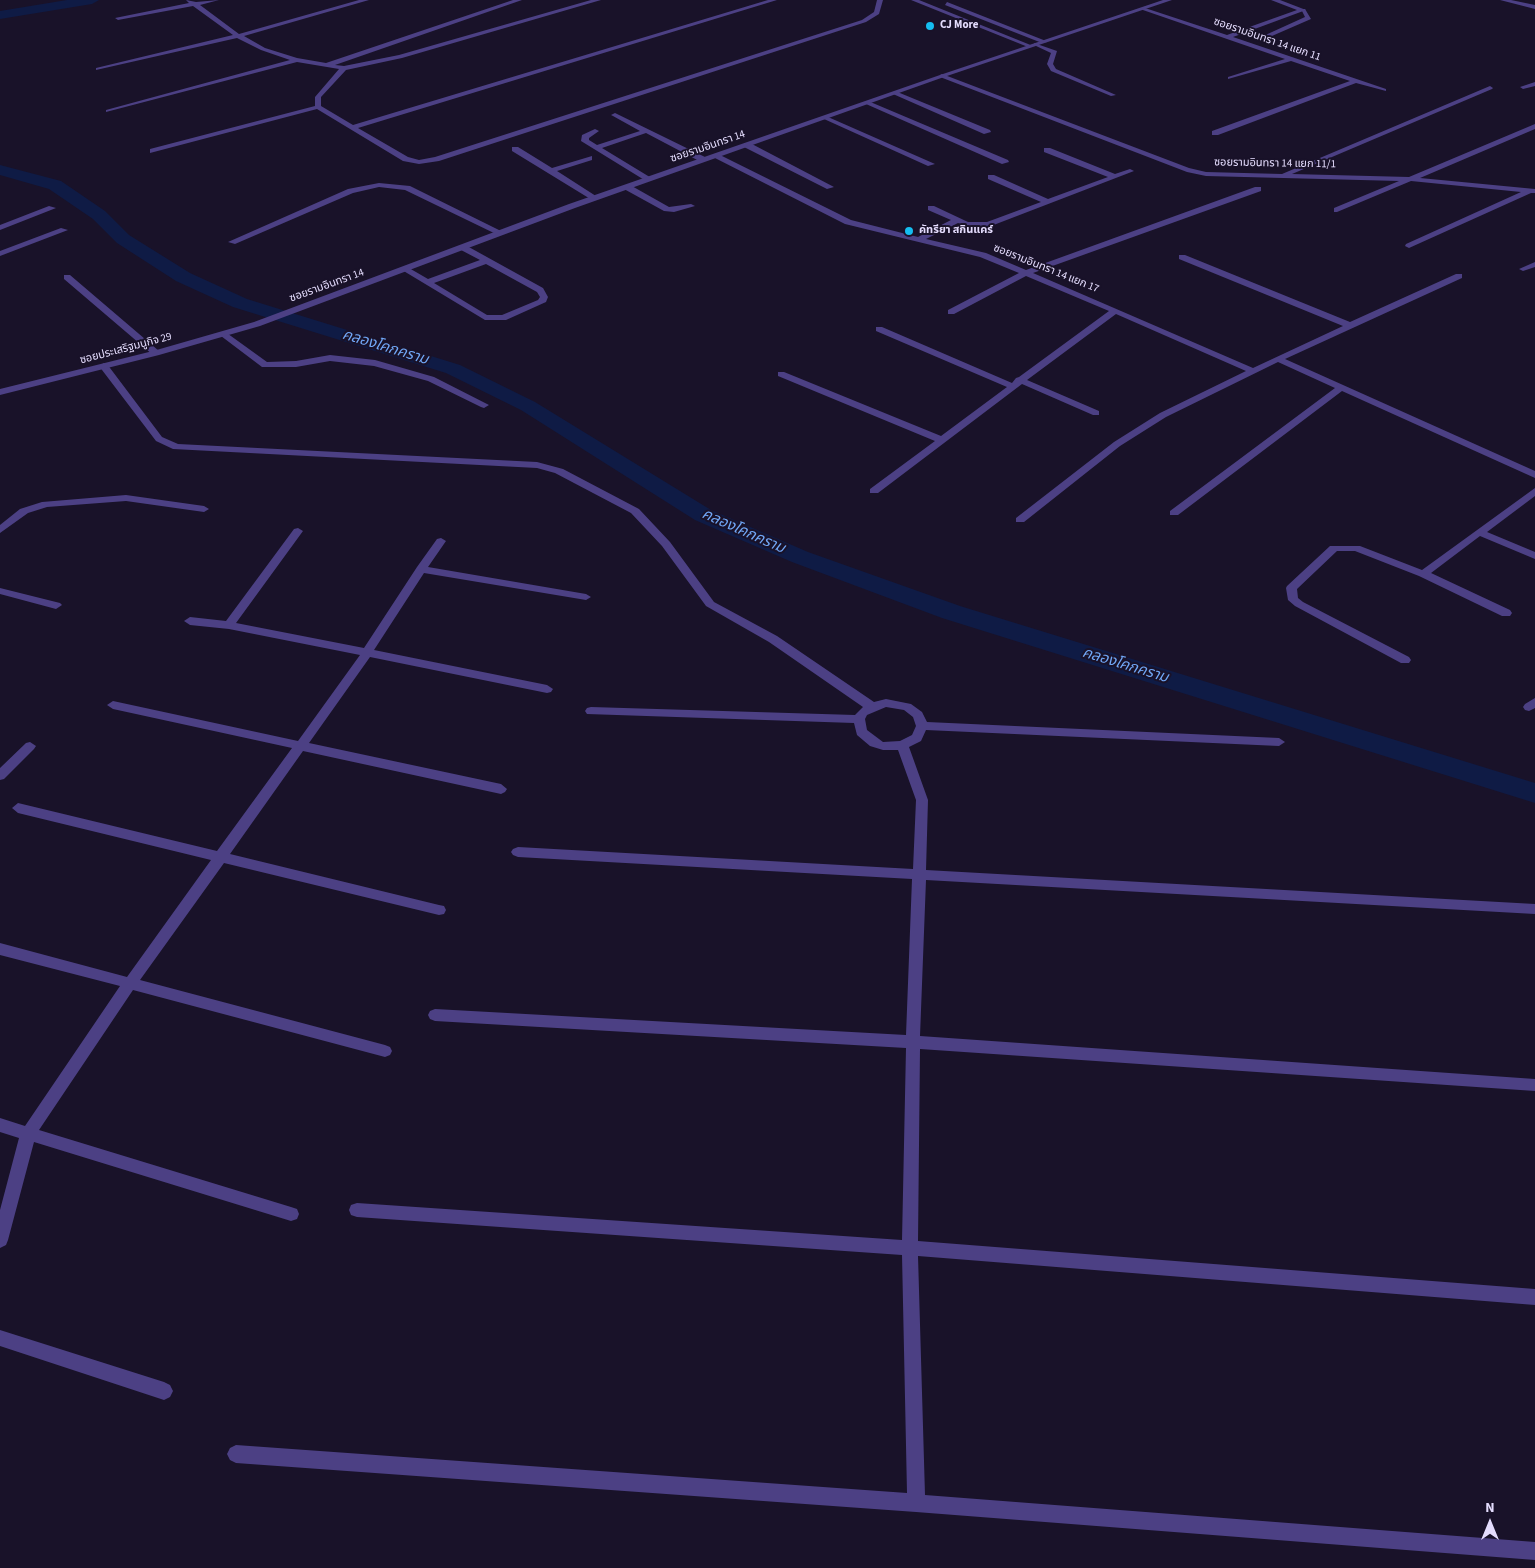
<!DOCTYPE html>
<html>
<head>
<meta charset="utf-8">
<style>
	body { margin:0 }
	#map { position:relative; width:1535px; height:1568px; overflow:hidden; background:#191229; font-family:"Source Sans 3",sans-serif }
	canvas { display:block }
	.north { position:absolute; left:1465px; top:1498px; width:50px; height:50px; -webkit-text-stroke:4px #191229; paint-order:stroke; rotate:0deg; font-size:14px; font-weight:700; line-height:20px; text-align:center; color:#e4dcfd }
	.north::after { content:''; display:block; margin:auto; width:18px; height:22px; background:#e4dcfd; clip-path:polygon(50% 0,100% 100%,50% 72%,0 100%) }
</style>
</head>
<body>
<div id="map">
<canvas width="1535" height="1568"></canvas>
<div class="north">N</div>
</div>
<script>
const c = document.querySelector('canvas').getContext('2d');
c.lineJoin = 'round';
function toPath(rows) {
  const path = new Path2D();
  for (const r of rows) {
    path.moveTo(r[0], r[1]);
    for (let i = 2; i < r.length; i += 2) path.lineTo(r[i], r[i + 1]);
  }
  return path;
}
function fill(path, color) {
  c.fillStyle = color;
  c.fill(path, 'evenodd');
}
function strokePath(path, color, width, dash) {
  c.strokeStyle = color;
  c.lineWidth = width;
  c.lineCap = dash ? 'butt' : 'round';
  c.setLineDash(dash || []);
  c.stroke(path);
}
function write(font, color, halo, rows, align = 'center') {
  c.font = font + ' "Source Sans 3","Noto Sans Thai",sans-serif';
  c.lineWidth = 4;
  c.setLineDash([]);
  c.textBaseline = 'middle';
  c.strokeStyle = halo;
  c.fillStyle = color;
  for (const [text, x, y, turn = 0] of rows) {
    c.save();
    c.translate(x, y);
    c.rotate((+turn || 0) * Math.PI / 180);
    c.textAlign = isNaN(turn) ? turn : align;
    if (halo) c.strokeText(text, 0, 0);
    c.fillText(text, 0, 0);
    c.restore();
  }
}
fill(toPath([
	[67,0,99,0,92,4,0,19,0,11,67,0],
	[0,165,61,181,105,211,129,235,190,273,247,299,460,365,535,402,711,510,808,552,960,606,1535,783,1535,803,942,618,792,562,695,520,521,410,446,373,233,307,176,281,117,243,93,219,49,189,0,175,0,165]
]), '#0f1b45');
fill(toPath([
	[1301,9,1305,9,1311,19,1265,39,1261,39,1261,37,1305,17,1301,9],
	[1034,43,1057,51,1053,64,1056,69,1116,95,1111,96,1051,71,1047,64,1051,53,1034,45,1034,43],
	[615,113,707,158,708,160,701,162,646,133,602,148,653,179,646,181,581,141,582,135,595,129,599,131,589,138,589,140,597,145,640,131,613,116,611,115,615,113],
	[744,143,750,143,834,187,827,189,744,147,744,143],
	[379,183,410,186,505,233,498,235,405,190,379,187,353,193,235,244,228,242,348,189,379,183],
	[461,246,467,246,543,288,548,297,546,302,506,320,485,320,402,270,409,268,428,279,480,260,461,250,461,246],
	[486,264,537,292,540,297,538,300,502,315,487,315,434,283,486,264],
	[64,275,70,275,159,351,159,355,153,355,64,279,64,275],
	[224,331,267,362,296,361,330,355,375,360,434,377,489,405,484,408,481,407,428,381,374,366,330,361,296,367,262,367,221,336,220,334,224,331],
	[1535,488,1535,496,1487,532,1535,552,1535,559,1480,536,1431,573,1510,610,1512,613,1510,616,1502,616,1419,576,1355,551,1337,551,1297,589,1298,598,1303,602,1409,657,1411,660,1409,663,1401,663,1295,606,1288,600,1286,588,1287,586,1330,546,1360,546,1422,570,1535,488],
	[1535,698,1535,708,1529,711,1525,710,1523,707,1525,704,1535,698]
]), '#4c4084');
fill(toPath([
	[186,0,196,2,219,0,200,5,239,34,359,0,369,0,244,36,265,48,297,58,326,63,513,0,522,0,335,65,344,66,399,55,591,0,601,0,402,58,346,70,321,97,321,106,353,125,768,0,777,0,358,128,408,157,419,160,435,157,862,20,874,12,877,0,883,0,879,14,866,22,439,161,419,164,403,161,317,109,150,153,150,149,315,106,315,97,339,69,297,62,106,112,106,110,290,60,261,50,237,38,96,70,96,68,233,35,193,6,118,20,115,18,189,3,186,0],
	[911,0,919,0,1033,46,1028,47,911,0],
	[1271,0,1280,0,1306,10,1233,37,1386,89,1386,91,1356,83,1218,135,1212,135,1212,131,1350,81,1291,61,1228,79,1228,77,1285,59,1140,9,1145,8,1227,35,1297,10,1271,0],
	[1500,0,1511,0,1535,5,1535,9,1500,0],
	[947,2,1046,41,1047,42,1042,43,945,5,947,2],
	[942,74,1189,168,1206,172,1282,174,1490,86,1493,88,1492,89,1292,174,1409,177,1535,124,1535,129,1420,178,1535,189,1535,193,1531,193,1409,248,1405,246,1406,244,1521,192,1411,181,1337,212,1334,212,1334,208,1399,181,1206,176,1187,172,940,77,940,75,942,74],
	[1535,82,1535,86,1523,89,1520,87,1535,82],
	[895,91,990,130,991,132,984,134,893,94,892,93,895,91],
	[868,101,1008,160,1009,162,1002,164,866,104,865,103,868,101],
	[824,117,828,117,935,164,928,166,824,119,824,117],
	[512,147,518,147,552,168,592,156,592,160,557,171,599,198,592,200,512,151,512,147],
	[1044,148,1050,148,1115,174,1130,169,1134,171,991,226,967,226,958,223,926,239,986,253,1026,270,1255,187,1261,187,1261,191,1033,273,1253,368,1343,326,1179,259,1179,255,1185,255,1350,322,1456,274,1462,274,1462,278,1285,359,1535,471,1535,478,1342,391,1178,515,1170,515,1170,511,1335,388,1278,362,1166,417,1120,446,1024,522,1016,522,1016,518,1114,442,1160,413,1246,371,1116,314,1027,380,1099,411,1099,415,1093,415,1022,384,878,493,870,493,870,489,935,441,778,376,778,372,784,372,941,436,1007,387,876,331,876,327,882,327,1012,383,1016,378,1019,377,1109,311,1026,276,954,314,948,314,948,310,1019,273,980,257,845,224,711,156,718,154,851,220,918,237,951,220,928,210,928,206,934,206,968,222,987,222,1041,202,988,179,988,175,994,175,1048,199,1108,177,1044,152,1044,148],
	[624,185,630,185,669,207,691,204,695,206,674,212,664,211,624,189,624,185],
	[49,206,56,208,0,230,0,225,49,206],
	[61,228,68,230,0,256,0,251,61,228],
	[1535,262,1535,267,1523,271,1519,269,1535,262],
	[104,363,107,364,162,437,178,444,537,462,563,469,639,509,670,542,714,602,777,636,874,702,886,699,911,704,922,712,927,722,1279,738,1285,742,1279,746,926,730,921,741,909,747,928,800,926,870,1535,904,1535,914,926,880,920,1036,1535,1079,1535,1091,920,1049,918,1241,1535,1289,1535,1305,918,1256,925,1495,1535,1542,1535,1560,916,1512,236,1463,230,1460,227,1454,230,1448,236,1445,907,1493,902,1255,357,1217,351,1215,349,1210,351,1205,357,1203,902,1240,906,1048,435,1021,430,1019,428,1015,430,1011,435,1009,906,1035,912,879,518,857,513,855,511,852,513,849,518,847,913,869,916,800,898,750,883,750,870,746,857,735,854,723,587,714,585,711,587,708,591,707,855,715,863,707,769,642,706,606,662,546,631,513,555,473,537,468,173,449,156,441,99,366,104,363],
	[886,707,904,710,913,717,916,726,912,735,900,741,883,742,867,730,865,719,867,715,886,707],
	[126,495,204,506,209,509,204,512,126,501,47,507,28,513,0,533,0,525,20,509,42,502,126,495],
	[298,528,303,531,236,623,364,648,417,567,437,539,441,538,446,541,428,567,586,594,591,597,586,600,424,573,374,650,547,685,553,689,551,692,547,693,370,657,309,743,501,784,507,789,505,792,501,794,303,751,230,854,439,905,444,906,446,910,444,914,439,915,224,863,140,980,385,1045,390,1047,392,1051,390,1055,385,1057,133,990,39,1130,291,1207,297,1209,299,1214,297,1219,291,1221,34,1142,8,1240,6,1245,0,1248,0,1210,19,1138,0,1132,0,1118,25,1126,120,986,0,955,0,943,127,977,211,860,18,813,12,808,18,803,217,851,292,748,113,709,107,705,113,701,298,741,360,655,229,629,190,625,184,621,190,617,226,621,294,529,298,528],
	[0,588,60,603,62,605,56,609,0,594,0,588],
	[30,742,36,746,34,749,4,779,0,780,0,768,26,743,30,742],
	[0,1330,164,1382,170,1385,173,1391,170,1397,164,1400,0,1346,0,1330]
]), '#4c4084');
fill(toPath([
	[1163,0,1172,0,944,77,575,208,260,326,159,355,0,395,0,389,153,351,254,322,569,204,940,75,1163,0]
]), '#4c4084');
for (const [x, y, r, color] of [
	[930,26,5,"#15bdf0"],
	[909,231,5,"#15bdf0"]
]) {
  const dot = new Path2D();
  dot.arc(x, y, r, 0, 2 * Math.PI);
  c.fillStyle = color;
  c.fill(dot);
  strokePath(dot, '#191229', 2);
}
write('bold 11px', '#e4dcfd', '#191229', [
	["CJ More",940,26],
	["คัทรียา สกินแคร์",919,231]
], 'left');
write('11px', '#e4dcfd', '#191229', [
	["ซอยรามอินทรา 14 แยก 11",1267,40,19],
	["ซอยรามอินทรา 14",708,147,-19],
	["ซอยรามอินทรา 14 แยก 11/1",1275,164,1],
	["ซอยรามอินทรา 14 แยก 17",1046,269,22],
	["ซอยรามอินทรา 14",327,286,-20],
	["ซอยประเสริฐมนูกิจ 29",126,349,-15]
]);
write('italic 15px', '#71a7f6', '#191229', [
	["คลองโคกคราม",385,348,17],
	["คลองโคกคราม",743,532,24],
	["คลองโคกคราม",1125,666,17]
]);
</script>
</body>
</html>
